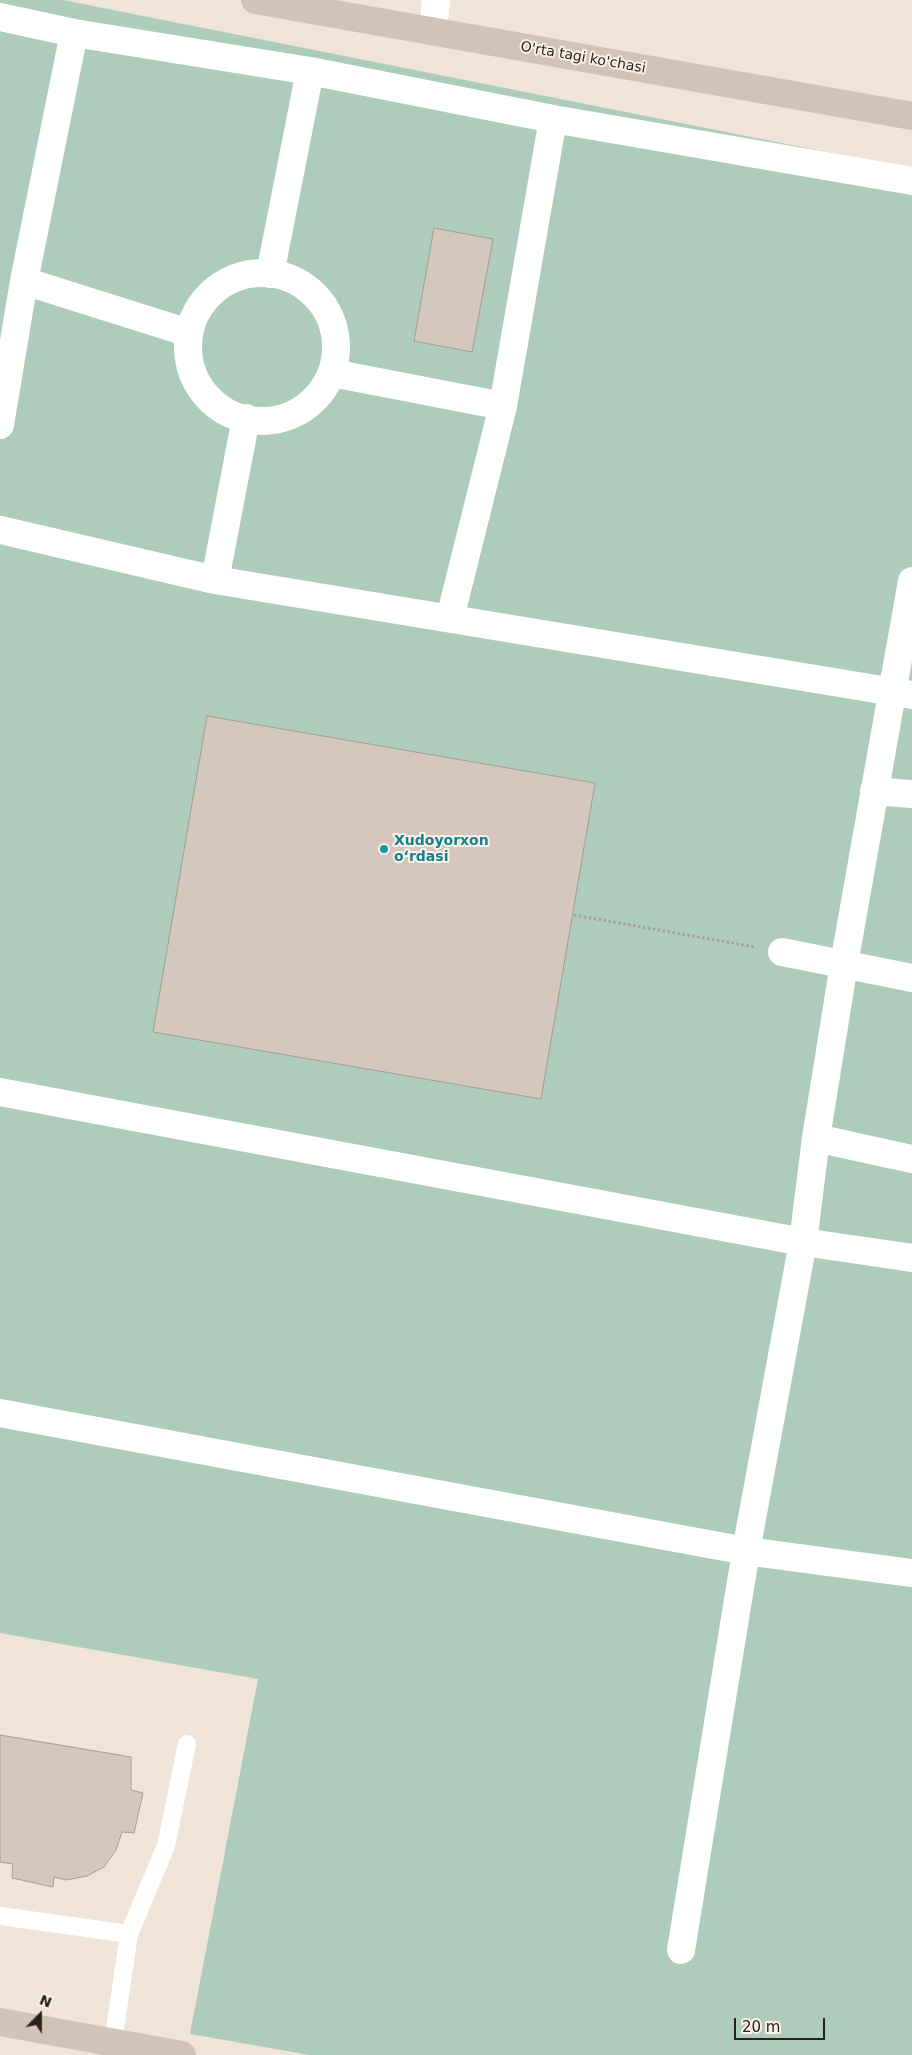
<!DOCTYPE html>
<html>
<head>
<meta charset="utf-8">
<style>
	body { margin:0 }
	#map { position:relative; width:912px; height:2055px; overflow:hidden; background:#f0e4d9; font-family:"DejaVu Sans",sans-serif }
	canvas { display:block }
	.north { position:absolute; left:15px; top:1990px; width:50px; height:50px; -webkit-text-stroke:4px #fdf1e6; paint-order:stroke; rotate:22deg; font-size:14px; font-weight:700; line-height:20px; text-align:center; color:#27221e }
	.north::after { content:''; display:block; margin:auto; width:18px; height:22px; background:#27221e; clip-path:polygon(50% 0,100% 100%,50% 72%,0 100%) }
	.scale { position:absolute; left:734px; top:2018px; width:91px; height:22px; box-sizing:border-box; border:2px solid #27221e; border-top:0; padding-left:6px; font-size:15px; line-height:18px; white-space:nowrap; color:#27221e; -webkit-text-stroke:4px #fdf1e6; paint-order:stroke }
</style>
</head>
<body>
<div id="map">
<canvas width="912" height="2055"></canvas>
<div class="north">N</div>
<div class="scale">20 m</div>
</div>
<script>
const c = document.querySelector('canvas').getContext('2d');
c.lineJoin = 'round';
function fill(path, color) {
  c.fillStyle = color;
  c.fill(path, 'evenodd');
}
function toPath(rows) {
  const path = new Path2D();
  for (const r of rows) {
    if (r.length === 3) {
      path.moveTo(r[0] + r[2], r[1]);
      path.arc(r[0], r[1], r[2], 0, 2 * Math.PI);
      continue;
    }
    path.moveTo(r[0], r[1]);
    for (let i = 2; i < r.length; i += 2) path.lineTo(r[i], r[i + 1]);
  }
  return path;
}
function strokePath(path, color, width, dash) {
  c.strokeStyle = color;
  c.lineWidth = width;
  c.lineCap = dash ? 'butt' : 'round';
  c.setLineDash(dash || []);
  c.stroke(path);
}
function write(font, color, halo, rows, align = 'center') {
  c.font = font + ' "DejaVu Sans",sans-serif';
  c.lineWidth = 4;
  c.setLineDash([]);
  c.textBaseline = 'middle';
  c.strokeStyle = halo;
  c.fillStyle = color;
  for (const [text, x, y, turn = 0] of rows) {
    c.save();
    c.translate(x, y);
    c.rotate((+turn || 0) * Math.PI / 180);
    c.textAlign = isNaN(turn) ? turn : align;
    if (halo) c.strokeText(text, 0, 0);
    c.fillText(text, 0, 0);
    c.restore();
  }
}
fill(toPath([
	[0,0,63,0,912,169,912,2055,310,2055,190,2034,258,1679,0,1633]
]), '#adccbb');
const building = toPath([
	[434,228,493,239,472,352,414,341,434,228],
	[207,716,595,783,541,1099,153,1032,207,716],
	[0,1735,131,1757,131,1790,143,1793,134,1833,122,1832,116,1850,104,1867,87,1876,66,1880,54,1877,53,1887,12,1878,13,1864,0,1862,0,1735]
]);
fill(building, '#d4c7be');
strokePath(building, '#a89c93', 1);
strokePath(toPath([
	[574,915,755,947]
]), '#a89f96', 3, [2.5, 2.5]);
strokePath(toPath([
	[0,1916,129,1934],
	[113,2043,129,1934,166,1846,187,1744]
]), '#fff', 18);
strokePath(toPath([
	[0,17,74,33,310,71,553,119,912,181],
	[262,347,74],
	[270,274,310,71],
	[24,281,189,333],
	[332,373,503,406],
	[0,425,24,281,74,33],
	[0,530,215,580,912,695],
	[215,580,246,418],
	[450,618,503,406,553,119],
	[874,791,912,794],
	[782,952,912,978],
	[0,1092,803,1242,912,1258],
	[816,1138,912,1159],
	[0,1413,746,1551,912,1573],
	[681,1950,746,1551,803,1242,816,1138,844,964,912,581]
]), '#fff', 28);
strokePath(toPath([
	[433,31,436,0]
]), '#fff', 28);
strokePath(toPath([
	[255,0,912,116],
	[0,2022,182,2055]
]), '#d1c3b5', 28);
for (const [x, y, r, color] of [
	[384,849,5,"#0f9aa8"]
]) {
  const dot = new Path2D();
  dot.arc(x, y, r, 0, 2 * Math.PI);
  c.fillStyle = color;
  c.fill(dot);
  strokePath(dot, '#fdf1e6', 2);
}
write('14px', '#27221e', '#fdf1e6', [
	["O'rta tagi ko'chasi",583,58,10]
]);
write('bold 14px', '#0d838f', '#fdf1e6', [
	["Xudoyorxon",394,841],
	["oʻrdasi",394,857]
], 'left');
</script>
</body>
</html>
